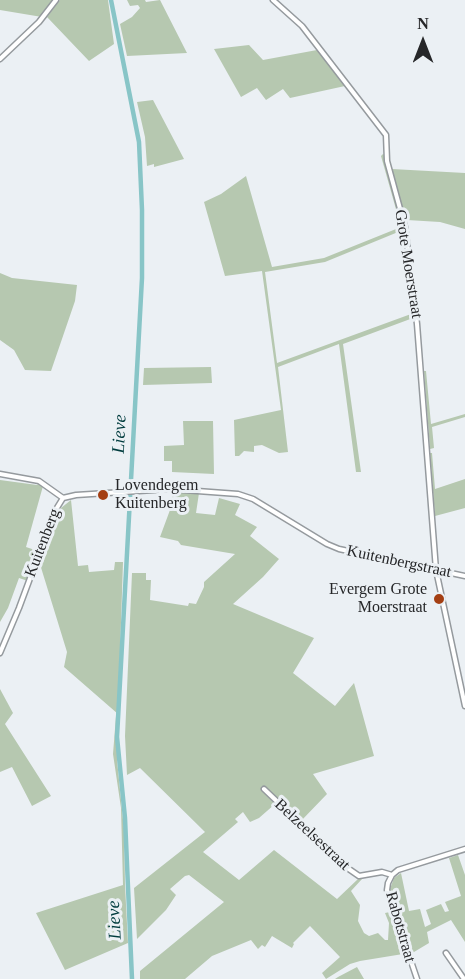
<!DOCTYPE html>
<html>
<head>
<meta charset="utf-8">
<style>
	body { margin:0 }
	#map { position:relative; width:465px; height:979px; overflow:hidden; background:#ebf0f4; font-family:"Times New Roman",serif }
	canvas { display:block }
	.north { position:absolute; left:393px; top:12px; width:60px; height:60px; -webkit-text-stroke:4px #ebf0f4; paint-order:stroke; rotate:0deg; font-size:16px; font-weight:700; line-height:24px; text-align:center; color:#262729 }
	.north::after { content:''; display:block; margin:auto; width:21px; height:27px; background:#262729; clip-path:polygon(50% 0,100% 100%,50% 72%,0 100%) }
</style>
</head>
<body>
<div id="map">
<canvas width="465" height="979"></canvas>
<div class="north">N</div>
</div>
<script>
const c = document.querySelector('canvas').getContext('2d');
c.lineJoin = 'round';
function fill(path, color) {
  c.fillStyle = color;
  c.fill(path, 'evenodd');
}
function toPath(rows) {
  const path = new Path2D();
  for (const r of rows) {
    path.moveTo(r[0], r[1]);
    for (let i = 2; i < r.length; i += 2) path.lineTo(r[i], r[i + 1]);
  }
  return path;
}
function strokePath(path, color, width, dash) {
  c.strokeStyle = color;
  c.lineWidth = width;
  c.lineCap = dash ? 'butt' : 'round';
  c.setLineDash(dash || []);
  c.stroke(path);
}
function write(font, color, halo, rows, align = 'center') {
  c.font = font + ' "Times New Roman",serif';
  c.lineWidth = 6;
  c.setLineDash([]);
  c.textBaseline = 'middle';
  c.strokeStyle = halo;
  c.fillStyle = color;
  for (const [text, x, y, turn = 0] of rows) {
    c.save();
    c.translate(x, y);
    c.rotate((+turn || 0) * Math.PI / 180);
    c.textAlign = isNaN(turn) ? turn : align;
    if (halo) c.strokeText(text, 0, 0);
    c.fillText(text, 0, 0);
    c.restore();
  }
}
fill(toPath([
	[0,0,54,0,42,17,0,10],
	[60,0,108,0,114,44,89,61,47,17],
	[127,0,145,0,146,2,160,0,187,53,127,56,120,24,132,17,140,8,138,5,130,6],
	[249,45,263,60,317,50,345,86,290,98,283,89,266,100,257,88,241,97,214,49],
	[153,100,184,159,154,167,154,164,147,166,145,137,137,102],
	[383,154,385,155,403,230,325,262,265,272,277,363,411,314,413,318,343,344,361,472,356,472,339,344,278,367,288,452,279,453,262,445,254,446,254,452,244,451,239,456,235,456,234,420,281,410,262,271,225,276,204,202,221,194,246,176,272,267,324,258,401,227,381,156],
	[392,169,465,173,465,229,440,222,407,220,405,218],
	[0,273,12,278,77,285,75,301,51,371,25,370,14,350,0,340],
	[211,367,212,383,143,385,144,368],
	[424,371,426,371,431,424,465,414,465,417,432,427,434,448,430,449],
	[183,421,213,421,214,474,172,472,172,461,164,461,164,446,184,445],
	[430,453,432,453,435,489,465,479,465,508,435,516],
	[0,480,37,485,39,483,43,486,26,547,38,551,28,581,19,578,8,608,0,622],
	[173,492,199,493,196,513,215,515,219,498,240,504,235,515,257,527,250,536,279,559,263,577,233,604,314,638,293,673,335,706,354,683,374,756,313,774,327,794,300,822,262,786,261,788,275,804,259,818,250,822,243,812,235,819,238,822,203,852,239,880,274,850,337,899,358,879,362,879,351,891,360,905,358,921,364,933,369,936,378,933,385,940,388,940,389,923,385,913,390,912,403,954,360,961,350,964,326,979,322,973,340,957,310,926,293,943,294,944,292,948,272,936,265,947,262,945,258,949,251,940,212,956,185,979,140,979,140,971,224,902,189,875,185,876,170,889,176,895,166,910,137,939,134,888,205,832,140,768,127,775,125,736,132,573,146,573,146,580,151,580,150,600,188,606,189,603,196,604,204,587,204,582,235,554,181,545,178,541,160,537,170,510],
	[71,500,78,566,88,565,89,572,114,570,115,562,123,562,118,714,64,667,67,652,39,561,61,508],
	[0,689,13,713,5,724,51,796,32,806,12,767,0,772],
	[116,716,118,716,117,760,124,829,125,885,128,943,65,970,36,913,123,885,121,808,113,754],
	[458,855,465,875,465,942,451,920,427,932,429,943,409,955,390,889,394,878,401,873,409,911,420,909,425,927,431,924,426,910,441,904,445,912,449,911,445,902,461,896,449,858],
	[357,967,364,979,335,979,338,977]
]), '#b6c8b0');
strokePath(toPath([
	[111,0,139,142,142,210,142,278,117,737,125,818,132,979]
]), '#88c5c7', 4.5);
const minor = toPath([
	[273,0,302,26,386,135,387,161,405,227,417,324,436,570,465,706],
	[0,59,39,22,56,0],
	[0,474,39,481,63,498],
	[0,653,19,608,55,511,63,498,76,495,170,489,238,494,253,499,327,544,339,549,465,576],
	[264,789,346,867,359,876,382,872,392,875,398,870,465,849],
	[392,875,388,883,387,890,417,979],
	[446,953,464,979]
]);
strokePath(minor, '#959a9e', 7);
strokePath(minor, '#fff', 4);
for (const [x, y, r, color] of [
	[103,495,6,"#a43f13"],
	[439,599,6,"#a43f13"]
]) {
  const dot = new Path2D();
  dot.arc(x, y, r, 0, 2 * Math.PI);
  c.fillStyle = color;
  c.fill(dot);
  strokePath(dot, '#ebf0f4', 2);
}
write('16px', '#262729', '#ebf0f4', [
	["Grote Moerstraat",408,264,81],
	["Kuitenberg",43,543,-69],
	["Kuitenbergstraat",399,562,12],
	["Belzeelsestraat",312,835,43],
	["Rabotstraat",400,927,74]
]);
write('16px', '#262729', '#ebf0f4', [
	["Lovendegem",115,486],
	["Kuitenberg",115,504],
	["Evergem Grote",427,590,"right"],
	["Moerstraat",427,608,"right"]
], 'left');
write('italic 18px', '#003c3e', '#ebf0f4', [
	["Lieve",120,434,-87],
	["Lieve",115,920,-93]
]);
</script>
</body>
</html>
